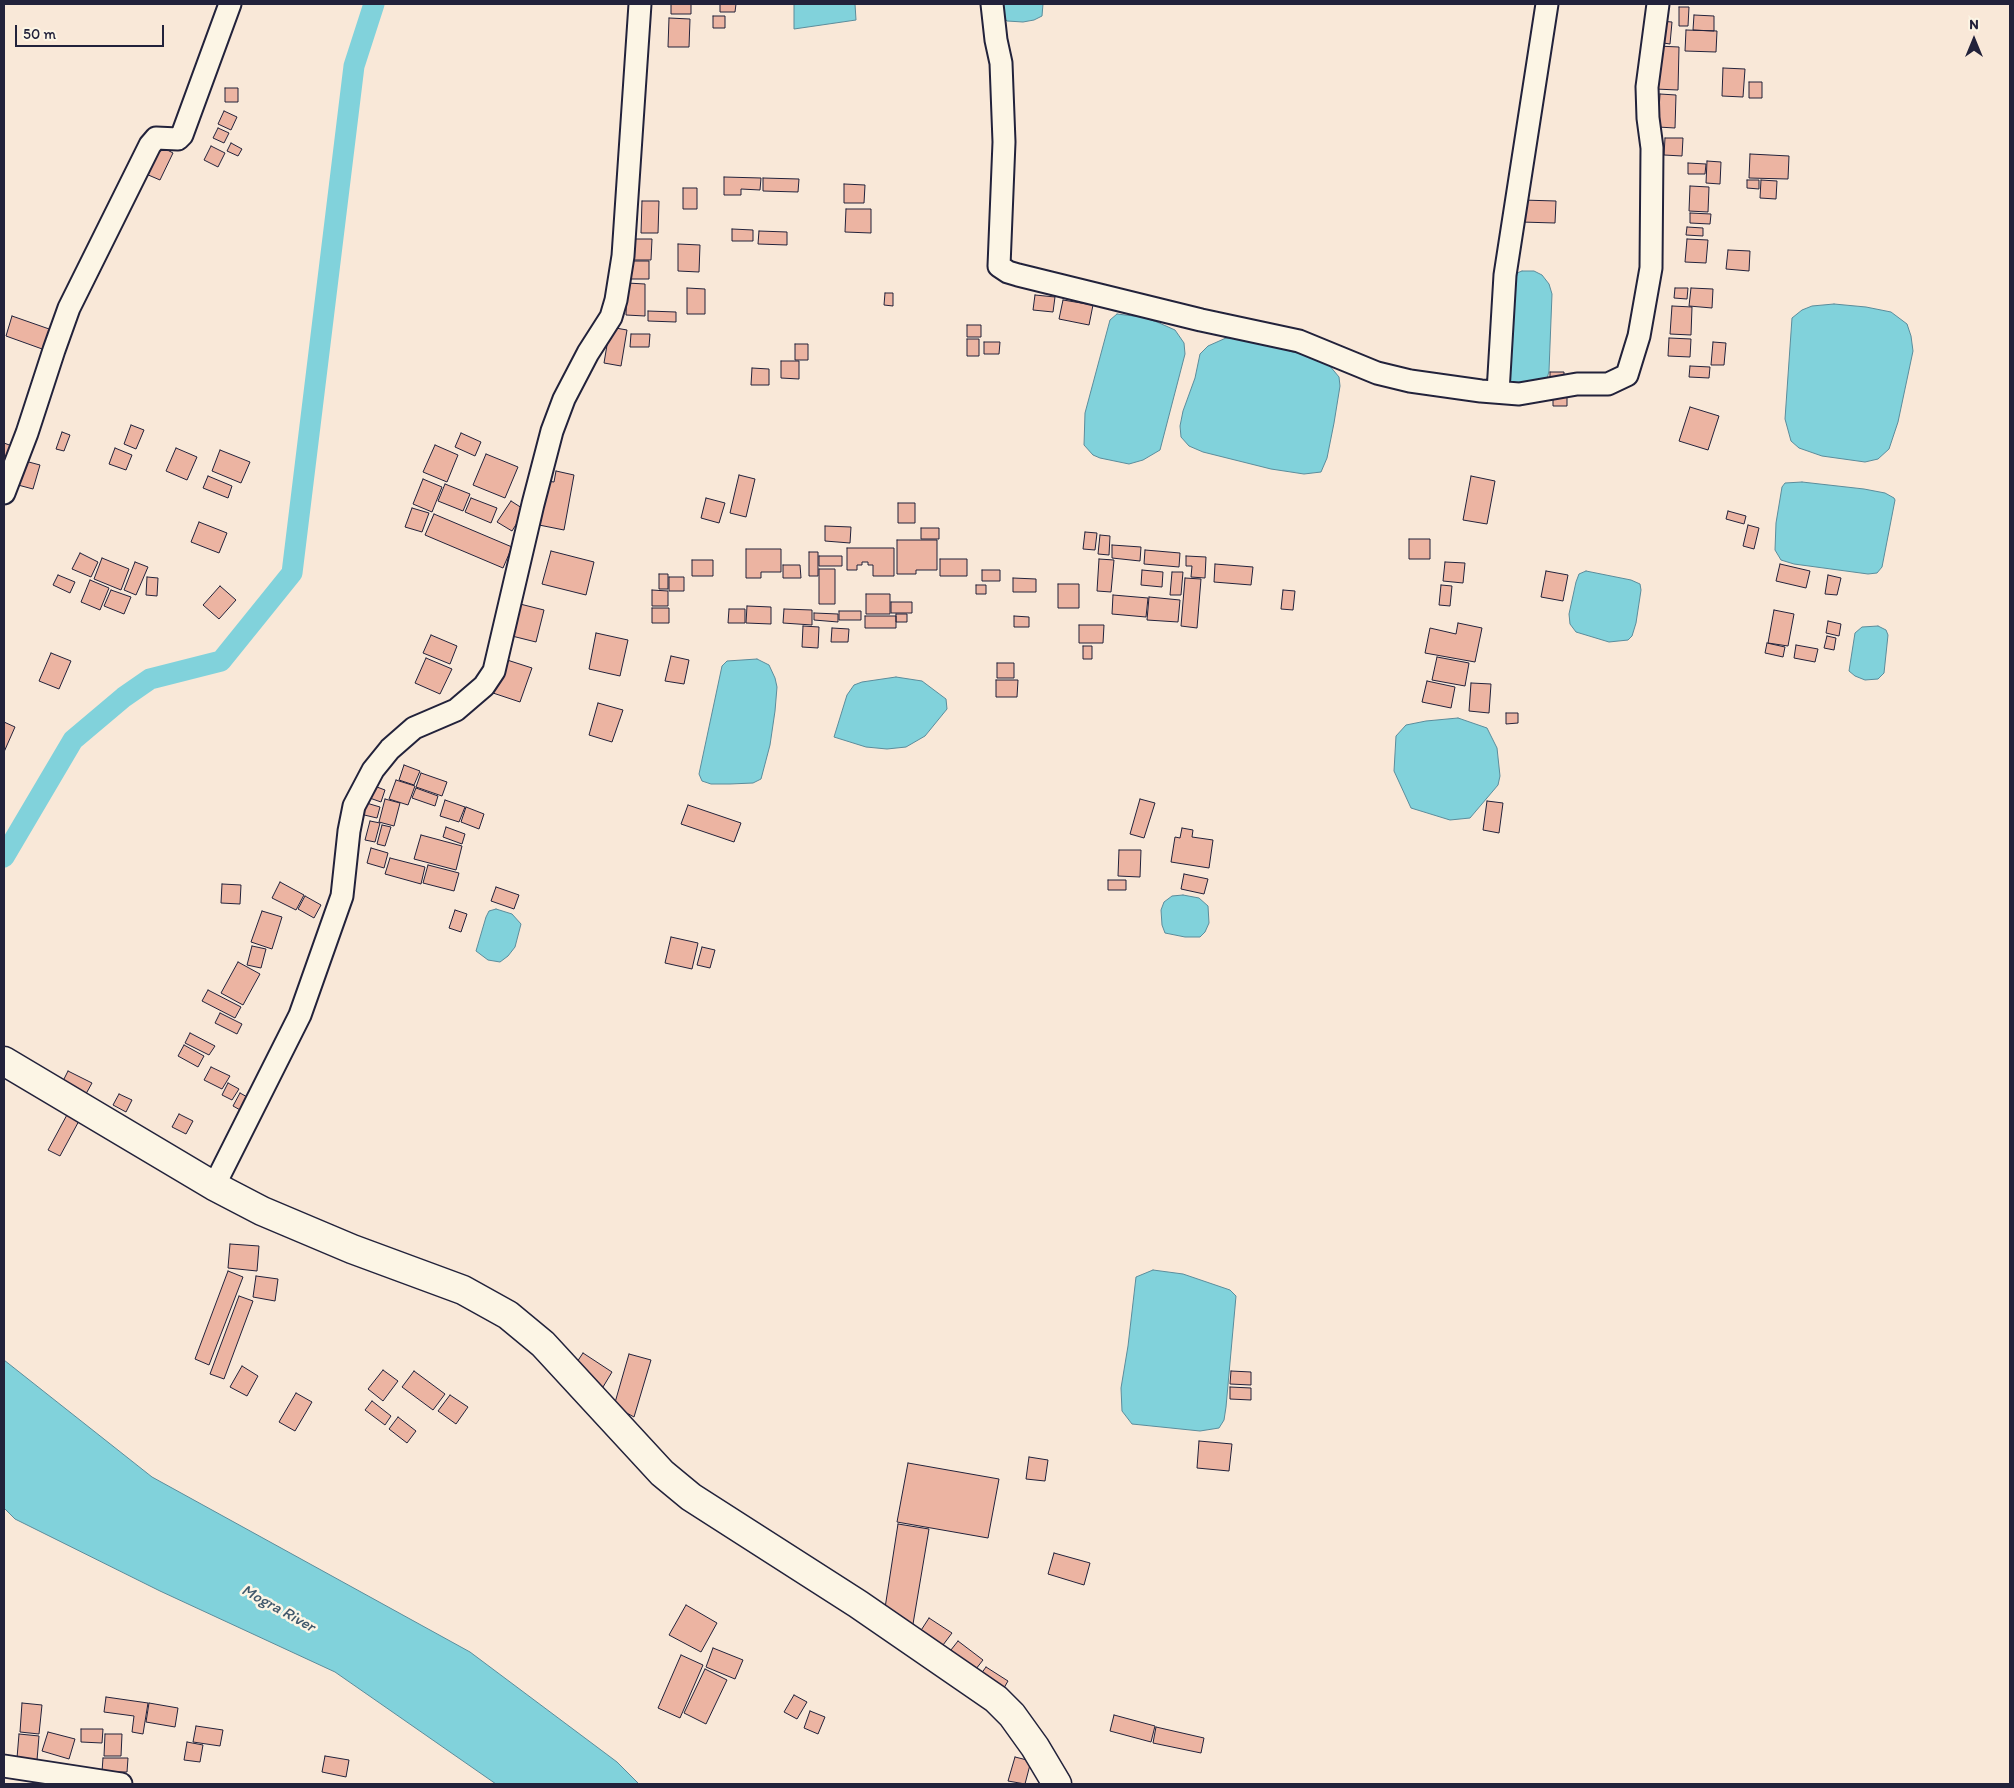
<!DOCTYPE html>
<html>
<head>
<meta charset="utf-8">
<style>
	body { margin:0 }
	#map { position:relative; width:2014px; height:1788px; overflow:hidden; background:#f9e8d8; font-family:Itim,sans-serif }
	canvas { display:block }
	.frame { position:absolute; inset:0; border:5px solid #22223b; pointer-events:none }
	.north { position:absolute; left:1949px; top:15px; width:50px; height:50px; -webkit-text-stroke:4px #fcf5e5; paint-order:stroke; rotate:0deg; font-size:14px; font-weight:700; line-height:20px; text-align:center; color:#22223b }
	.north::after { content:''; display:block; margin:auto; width:18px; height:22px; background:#22223b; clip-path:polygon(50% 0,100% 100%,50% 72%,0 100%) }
	.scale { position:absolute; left:15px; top:25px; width:149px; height:22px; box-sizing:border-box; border:2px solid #22223b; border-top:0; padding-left:6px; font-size:15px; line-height:18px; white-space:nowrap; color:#22223b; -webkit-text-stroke:4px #fcf5e5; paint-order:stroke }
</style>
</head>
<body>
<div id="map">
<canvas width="2014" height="1788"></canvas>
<div class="frame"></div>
<div class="north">N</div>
<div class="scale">50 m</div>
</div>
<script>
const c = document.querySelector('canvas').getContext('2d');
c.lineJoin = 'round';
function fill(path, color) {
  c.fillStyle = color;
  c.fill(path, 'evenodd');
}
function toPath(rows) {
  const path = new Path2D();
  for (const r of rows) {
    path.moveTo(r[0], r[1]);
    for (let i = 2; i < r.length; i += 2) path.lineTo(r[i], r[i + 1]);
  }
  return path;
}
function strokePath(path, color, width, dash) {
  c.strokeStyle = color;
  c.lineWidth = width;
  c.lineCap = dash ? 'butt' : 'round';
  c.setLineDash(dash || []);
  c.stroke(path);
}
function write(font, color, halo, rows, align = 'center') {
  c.font = font + ' Itim,sans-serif';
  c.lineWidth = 5;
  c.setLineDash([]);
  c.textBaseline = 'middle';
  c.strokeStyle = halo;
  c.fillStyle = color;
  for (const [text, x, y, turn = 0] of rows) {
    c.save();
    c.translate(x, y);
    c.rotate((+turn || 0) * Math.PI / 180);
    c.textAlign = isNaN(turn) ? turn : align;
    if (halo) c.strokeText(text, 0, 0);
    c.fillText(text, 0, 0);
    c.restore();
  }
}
const water = toPath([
	[794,4,855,4,856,20,794,29,794,4],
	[998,4,1043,4,1042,16,1034,20,1023,22,1007,21,999,13,998,4],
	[1522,271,1534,271,1542,275,1549,284,1552,294,1549,371,1547,379,1512,384,1506,380,1512,287,1517,273,1522,271],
	[1834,304,1866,307,1891,312,1907,324,1911,336,1913,351,1898,422,1889,449,1878,459,1865,462,1822,456,1799,448,1791,441,1785,419,1792,318,1802,310,1812,306,1834,304],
	[1117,314,1142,317,1157,322,1175,330,1184,343,1185,354,1160,450,1143,460,1129,464,1100,458,1093,455,1084,445,1085,413,1110,320,1117,314],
	[1226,338,1235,338,1280,348,1310,357,1329,365,1339,377,1340,386,1334,423,1327,458,1321,472,1304,474,1271,469,1203,452,1189,446,1181,437,1180,426,1183,411,1195,378,1200,354,1208,346,1226,338],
	[1802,482,1864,489,1885,493,1894,498,1895,500,1882,567,1877,573,1868,574,1794,564,1781,560,1775,550,1776,523,1782,487,1785,483,1802,482],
	[1586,571,1631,580,1640,584,1641,590,1636,623,1632,636,1628,640,1609,642,1576,632,1570,624,1569,614,1576,582,1579,574,1586,571],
	[1878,626,1886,630,1888,635,1884,673,1878,679,1865,680,1855,676,1849,671,1855,633,1862,627,1878,626],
	[757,659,769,665,775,678,777,687,775,711,770,745,761,779,753,783,730,784,711,784,702,781,699,774,722,666,727,661,757,659],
	[896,677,922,681,946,699,947,709,925,736,906,747,887,749,866,747,834,737,847,695,854,685,862,682,896,677],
	[1458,718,1487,728,1497,748,1500,776,1498,785,1470,818,1450,820,1411,808,1394,771,1396,736,1406,725,1426,721,1458,718],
	[1183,895,1199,898,1208,906,1209,923,1205,932,1200,937,1185,937,1165,933,1162,925,1161,910,1164,902,1172,896,1183,895],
	[496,909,512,914,521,924,515,947,508,956,500,962,488,960,476,951,486,917,489,911,496,909],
	[1153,1270,1183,1274,1230,1290,1236,1296,1226,1407,1224,1420,1219,1428,1200,1431,1132,1424,1122,1411,1121,1388,1128,1346,1136,1277,1153,1270],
	[4,1360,152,1477,470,1652,617,1762,639,1784,496,1784,335,1672,160,1591,15,1519,4,1508,4,1360]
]);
fill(water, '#81d2db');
strokePath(water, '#5b8c9b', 1);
strokePath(toPath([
	[4,857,73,740,124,697,150,679,221,661,292,573,354,66,374,4]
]), '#81d2db', 21);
const building = toPath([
	[671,4,691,4,691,14,671,14,671,4],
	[720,4,736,4,735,12,720,12,720,4],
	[1679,7,1689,7,1688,26,1679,26,1679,7],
	[1694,15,1714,16,1714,31,1693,30,1694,15],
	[713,16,725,16,725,28,713,28,713,16],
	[669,18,690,19,689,47,668,47,669,18],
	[1659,21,1672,22,1670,44,1657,42,1659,21],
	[1686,30,1717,31,1716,52,1685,51,1686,30],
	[1657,46,1679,47,1678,90,1655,89,1657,46],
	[1723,68,1745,69,1743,97,1722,96,1723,68],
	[1749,82,1762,82,1762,98,1749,98,1749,82],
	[225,88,238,88,238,102,225,102,225,88],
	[1660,94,1676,95,1675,128,1658,127,1660,94],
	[224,111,237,117,231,130,218,124,224,111],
	[218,128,229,133,224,143,213,138,218,128],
	[1665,138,1683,138,1682,156,1664,155,1665,138],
	[231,143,242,149,238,156,227,151,231,143],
	[160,146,173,153,160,180,146,174,160,146],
	[211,146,225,153,218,167,204,160,211,146],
	[1750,154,1789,156,1788,179,1749,178,1750,154],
	[1707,161,1721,162,1720,184,1706,183,1707,161],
	[1688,163,1706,164,1705,174,1688,174,1688,163],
	[724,177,761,178,760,190,741,189,741,195,724,195,724,177],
	[763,178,799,179,798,192,763,191,763,178],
	[1747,180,1759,180,1759,189,1747,188,1747,180],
	[1761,180,1777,181,1776,199,1760,198,1761,180],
	[844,184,865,185,864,203,844,203,844,184],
	[1690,186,1709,187,1708,212,1689,211,1690,186],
	[683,188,697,188,697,209,683,209,683,188],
	[1522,200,1556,201,1555,223,1521,222,1522,200],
	[642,201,659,201,658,233,641,233,642,201],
	[846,209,871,209,871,233,845,232,846,209],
	[1690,213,1711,214,1710,224,1690,223,1690,213],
	[1687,227,1703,228,1703,236,1686,235,1687,227],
	[732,229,753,230,753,241,732,241,732,229],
	[759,231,787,232,787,245,758,244,759,231],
	[629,239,652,239,651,260,628,260,629,239],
	[1687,239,1708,240,1706,263,1685,262,1687,239],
	[678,244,700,245,699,272,678,271,678,244],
	[1728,250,1750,251,1749,271,1726,269,1728,250],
	[628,261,649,261,649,279,628,279,628,261],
	[627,283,645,284,645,316,626,315,627,283],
	[687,288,705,289,705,314,687,314,687,288],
	[1675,288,1688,288,1687,299,1674,298,1675,288],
	[1691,288,1713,289,1712,308,1689,306,1691,288],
	[885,293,893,293,893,306,884,305,885,293],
	[1035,295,1055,297,1053,312,1033,310,1035,295],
	[1063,300,1093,305,1089,325,1059,319,1063,300],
	[1672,306,1692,307,1691,335,1670,334,1672,306],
	[648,311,676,312,676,322,648,321,648,311],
	[12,316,52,330,45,350,6,336,12,316],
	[967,325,981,325,981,337,967,337,967,325],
	[610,327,627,330,621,366,604,363,610,327],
	[631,334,650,334,649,347,630,347,631,334],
	[1669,338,1691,339,1690,357,1668,356,1669,338],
	[967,339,979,339,979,356,967,356,967,339],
	[984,342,1000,342,999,354,984,354,984,342],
	[1713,342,1726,343,1724,365,1711,365,1713,342],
	[795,344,808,344,808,360,795,360,795,344],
	[781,361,799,361,799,379,781,378,781,361],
	[1690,366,1710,367,1709,378,1689,377,1690,366],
	[752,368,769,369,769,385,751,385,752,368],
	[1550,372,1564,372,1564,383,1550,382,1550,372],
	[1553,390,1567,390,1567,406,1553,406,1553,390],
	[1690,407,1719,416,1708,450,1679,441,1690,407],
	[131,425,144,430,136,449,124,444,131,425],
	[62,432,70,435,64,451,56,449,62,432],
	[461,433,481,442,475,456,455,447,461,433],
	[4,443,12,446,8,457,4,456,4,443],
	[435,445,458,455,447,482,423,472,435,445],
	[115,448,132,455,126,470,109,464,115,448],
	[176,448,197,457,187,480,166,471,176,448],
	[220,450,250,462,241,483,212,471,220,450],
	[486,454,518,467,505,498,473,485,486,454],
	[25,461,40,465,33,489,18,485,25,461],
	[556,471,574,475,564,530,539,525,547,481,554,482,556,471],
	[739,475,755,479,746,517,730,513,739,475],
	[208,476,232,486,228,498,203,488,208,476],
	[1471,476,1495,481,1487,524,1463,520,1471,476],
	[423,479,442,487,432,512,413,504,423,479],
	[445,484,470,494,463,511,438,501,445,484],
	[471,498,497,508,491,523,465,512,471,498],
	[706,498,725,503,719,523,701,518,706,498],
	[511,501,525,510,512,531,497,522,511,501],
	[898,503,915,503,915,523,898,523,898,503],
	[412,508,429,513,422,532,405,527,412,508],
	[1728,511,1746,516,1744,524,1726,519,1728,511],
	[434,514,512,547,503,568,425,535,434,514],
	[199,522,227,533,219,553,191,542,199,522],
	[1748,525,1759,528,1754,549,1743,546,1748,525],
	[825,526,851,527,850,543,825,541,825,526],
	[921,528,939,528,939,539,921,539,921,528],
	[1085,532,1097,533,1095,550,1083,549,1085,532],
	[1100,535,1110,536,1109,555,1098,554,1100,535],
	[1409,539,1430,539,1430,559,1409,559,1409,539],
	[897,540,937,540,937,570,916,570,916,574,897,574,897,540],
	[1112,545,1141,547,1140,561,1112,558,1112,545],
	[847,548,894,548,894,576,873,576,873,565,868,565,868,562,862,562,862,565,857,565,857,570,847,570,847,548],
	[746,549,781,549,781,572,761,572,761,578,746,578,746,549],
	[1145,550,1180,553,1179,567,1144,564,1145,550],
	[551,551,594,562,586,595,542,584,551,551],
	[809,552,818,552,818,576,809,576,809,552],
	[80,553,98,562,91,577,72,569,80,553],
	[819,556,842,556,842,566,819,566,819,556],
	[1186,556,1206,557,1205,578,1191,577,1192,566,1186,566,1186,556],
	[102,558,129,569,121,590,94,579,102,558],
	[940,559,967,559,967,576,940,576,940,559],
	[1099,559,1114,560,1111,592,1097,591,1099,559],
	[692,560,713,560,713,576,692,576,692,560],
	[135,562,148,567,136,595,124,590,135,562],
	[1445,562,1465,563,1463,583,1443,581,1445,562],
	[1215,564,1253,567,1251,585,1214,582,1215,564],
	[1780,564,1810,571,1806,588,1776,581,1780,564],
	[783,565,800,565,801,578,783,578,783,565],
	[819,569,835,569,835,604,819,604,819,569],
	[982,570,1000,570,1000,581,982,581,982,570],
	[1142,570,1163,572,1162,587,1141,585,1142,570],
	[1546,571,1568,575,1563,601,1541,597,1546,571],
	[1172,572,1183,572,1181,595,1170,595,1172,572],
	[659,574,668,574,668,589,659,589,659,574],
	[58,575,75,582,70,593,53,585,58,575],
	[1828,575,1841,578,1837,595,1825,594,1828,575],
	[147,577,158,578,157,596,146,595,147,577],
	[669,577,684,577,684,591,669,591,669,577],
	[1013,578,1036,579,1036,592,1013,592,1013,578],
	[1185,578,1201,579,1197,628,1181,626,1185,578],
	[90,580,109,588,100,610,81,602,90,580],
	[1058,584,1079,584,1079,608,1058,608,1058,584],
	[976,585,986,585,986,594,976,594,976,585],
	[1441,585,1452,586,1450,606,1439,605,1441,585],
	[220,586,236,600,219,619,203,605,220,586],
	[111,590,131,597,124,614,104,606,111,590],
	[652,590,668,591,668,606,652,606,652,590],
	[1283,590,1295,591,1293,610,1281,609,1283,590],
	[866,594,890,594,890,614,866,614,866,594],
	[1113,595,1148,598,1146,617,1112,614,1113,595],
	[1149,597,1180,600,1178,622,1147,620,1149,597],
	[891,602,912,602,912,613,891,613,891,602],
	[516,603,544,610,536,642,508,635,516,603],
	[747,606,771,607,771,624,746,623,747,606],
	[652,608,669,608,669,623,652,623,652,608],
	[729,609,745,609,745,623,728,623,729,609],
	[784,609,812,610,812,625,783,623,784,609],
	[1774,610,1794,614,1788,646,1768,643,1774,610],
	[839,611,861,611,861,620,839,620,839,611],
	[814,613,838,614,838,622,814,620,814,613],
	[896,614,907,614,907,622,896,622,896,614],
	[865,616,896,616,896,628,865,628,865,616],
	[1014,616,1029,617,1029,627,1014,627,1014,616],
	[1828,621,1841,624,1839,636,1826,633,1828,621],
	[1458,623,1482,628,1475,662,1425,653,1430,628,1456,634,1458,623],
	[1079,625,1104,625,1103,643,1079,643,1079,625],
	[803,626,819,627,818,648,802,647,803,626],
	[832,628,849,629,848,642,831,642,832,628],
	[596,633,628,640,620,676,589,669,596,633],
	[431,635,457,646,450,664,423,653,431,635],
	[1827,636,1836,638,1834,650,1824,648,1827,636],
	[1767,643,1785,647,1783,657,1765,653,1767,643],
	[1796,645,1818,649,1815,662,1794,658,1796,645],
	[1083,646,1092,646,1092,659,1083,659,1083,646],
	[51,653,71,661,59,689,39,681,51,653],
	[671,656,689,660,684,684,665,681,671,656],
	[1437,657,1469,663,1465,686,1432,680,1437,657],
	[426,658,452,669,440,694,415,683,426,658],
	[504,659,532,668,520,702,493,693,504,659],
	[997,663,1014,663,1014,678,997,678,997,663],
	[996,680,1018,680,1017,697,996,697,996,680],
	[1427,681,1455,687,1451,708,1422,702,1427,681],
	[1471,683,1491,684,1489,713,1469,711,1471,683],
	[598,703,623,710,612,742,589,735,598,703],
	[1506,713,1518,713,1518,723,1506,724,1506,713],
	[4,722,15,727,4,752,4,722],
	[404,765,420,771,414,785,399,780,404,765],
	[421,773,447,782,442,796,416,787,421,773],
	[396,780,415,786,408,805,389,799,396,780],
	[369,784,385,790,381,802,364,796,369,784],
	[416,788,438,796,435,806,412,798,416,788],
	[385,799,400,803,394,826,379,822,385,799],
	[1140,799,1155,803,1144,838,1130,834,1140,799],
	[445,800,465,807,459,822,440,816,445,800],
	[1487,801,1503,803,1499,833,1483,830,1487,801],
	[363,802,380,807,377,818,360,814,363,802],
	[688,805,741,823,734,842,681,824,688,805],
	[466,807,484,814,479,829,461,822,466,807],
	[370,821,380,823,375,842,365,840,370,821],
	[382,825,391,827,385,846,377,844,382,825],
	[446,827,465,834,462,844,443,837,446,827],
	[1182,828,1193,830,1192,837,1213,840,1209,868,1171,862,1175,837,1180,838,1182,828],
	[421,835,462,846,456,870,414,859,421,835],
	[371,848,388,853,384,868,367,863,371,848],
	[1119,850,1141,850,1140,877,1118,876,1119,850],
	[390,858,425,867,421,884,385,874,390,858],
	[428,865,459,873,454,891,423,883,428,865],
	[1184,874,1208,879,1204,894,1181,889,1184,874],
	[1108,880,1126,880,1126,890,1108,890,1108,880],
	[280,882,304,895,296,910,272,898,280,882],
	[222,884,241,885,240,904,221,903,222,884],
	[496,887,519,895,514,909,491,901,496,887],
	[305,896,321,905,314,918,298,909,305,896],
	[455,910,467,914,461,932,449,928,455,910],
	[262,911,282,917,272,949,251,942,262,911],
	[671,937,698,943,692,969,665,963,671,937],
	[252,946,266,949,261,968,247,965,252,946],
	[702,947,715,950,710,968,697,965,702,947],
	[238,962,260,974,243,1005,221,993,238,962],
	[208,990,241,1007,235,1018,202,1001,208,990],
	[220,1013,242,1024,237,1034,215,1023,220,1013],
	[190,1033,215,1046,209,1055,185,1043,190,1033],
	[184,1045,204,1056,198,1067,178,1056,184,1045],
	[211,1067,230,1076,222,1089,204,1080,211,1067],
	[68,1071,92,1083,82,1101,59,1089,68,1071],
	[228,1083,239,1089,232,1100,222,1095,228,1083],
	[240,1093,249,1098,242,1111,233,1106,240,1093],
	[119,1094,132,1100,126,1112,113,1105,119,1094],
	[68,1113,80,1119,60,1156,48,1150,68,1113],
	[179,1114,193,1121,186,1134,172,1127,179,1114],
	[230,1244,259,1246,257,1271,228,1268,230,1244],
	[228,1271,243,1277,209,1365,195,1359,228,1271],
	[256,1276,278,1279,275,1301,253,1297,256,1276],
	[239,1296,253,1301,224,1379,210,1374,239,1296],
	[583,1353,612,1372,603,1387,573,1368,583,1353],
	[629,1354,651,1360,634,1417,614,1406,629,1354],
	[242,1366,258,1376,247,1396,230,1387,242,1366],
	[383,1370,398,1381,383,1401,368,1389,383,1370],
	[414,1371,445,1394,433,1410,402,1387,414,1371],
	[1231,1371,1251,1372,1251,1385,1230,1384,1231,1371],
	[1230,1387,1251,1388,1251,1400,1230,1399,1230,1387],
	[296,1393,312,1402,295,1431,279,1422,296,1393],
	[450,1395,468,1407,456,1424,438,1411,450,1395],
	[372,1401,391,1416,385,1425,365,1410,372,1401],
	[398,1417,416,1431,407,1443,389,1429,398,1417],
	[1199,1441,1232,1444,1229,1471,1197,1468,1199,1441],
	[1029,1457,1048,1460,1045,1481,1026,1479,1029,1457],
	[908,1463,999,1479,988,1538,897,1522,908,1463],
	[898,1524,929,1529,912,1630,885,1608,898,1524],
	[1054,1553,1090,1563,1084,1585,1048,1574,1054,1553],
	[686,1605,717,1623,701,1652,669,1635,686,1605],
	[929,1618,952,1633,940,1649,918,1635,929,1618],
	[958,1641,983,1660,972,1674,947,1655,958,1641],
	[713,1648,743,1660,735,1679,706,1667,713,1648],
	[681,1655,703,1665,680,1718,658,1708,681,1655],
	[986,1667,1008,1681,1001,1693,978,1678,986,1667],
	[705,1669,727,1680,706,1724,684,1713,705,1669],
	[794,1695,807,1702,797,1719,784,1712,794,1695],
	[106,1697,148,1703,143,1734,132,1732,134,1716,104,1712,106,1697],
	[22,1703,42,1705,39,1734,20,1732,22,1703],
	[149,1703,178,1708,175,1727,146,1722,149,1703],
	[810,1711,825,1717,818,1734,804,1728,810,1711],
	[1114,1715,1155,1726,1151,1742,1110,1731,1114,1715],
	[196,1726,223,1730,220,1746,193,1742,196,1726],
	[1156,1727,1204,1738,1201,1753,1153,1743,1156,1727],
	[81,1729,103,1729,102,1743,81,1742,81,1729],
	[48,1732,75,1739,69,1759,42,1751,48,1732],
	[19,1734,39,1736,37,1760,17,1758,19,1734],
	[105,1734,122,1734,121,1756,104,1756,105,1734],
	[187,1742,203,1745,200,1762,184,1760,187,1742],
	[325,1756,349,1760,346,1777,322,1772,325,1756],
	[1015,1757,1031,1761,1025,1784,1008,1781,1015,1757],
	[103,1758,128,1758,127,1772,102,1772,103,1758]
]);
fill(building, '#ecb4a2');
strokePath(building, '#22223b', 1);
const street = toPath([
	[992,4,996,40,1001,63,1004,142,999,266,1008,272,1018,275,1201,320,1299,341,1377,373,1410,381,1481,391,1519,394,1577,384,1608,384,1627,375,1639,336,1651,268,1652,148,1648,118,1647,87,1658,4],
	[1498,392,1505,275,1547,4],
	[4,493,27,433,54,350,69,308,150,145,156,138,178,139,182,135,230,4],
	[214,1186,300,1015,342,896,349,831,354,806,373,770,390,749,414,728,456,710,484,686,494,671,533,504,552,431,564,399,588,353,611,317,616,300,623,256,640,4],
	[4,1766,121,1784]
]);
const secondary = toPath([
	[4,1061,214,1186,262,1211,352,1249,463,1290,508,1315,543,1344,662,1473,691,1497,858,1604,996,1699,1012,1715,1035,1747,1057,1784]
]);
strokePath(street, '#22223b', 25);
strokePath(secondary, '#22223b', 31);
strokePath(street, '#fcf5e5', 21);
strokePath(secondary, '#fcf5e5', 28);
write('italic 16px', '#3e576b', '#fcf5e5', [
	["Mogra River",278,1609,29]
]);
</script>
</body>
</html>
